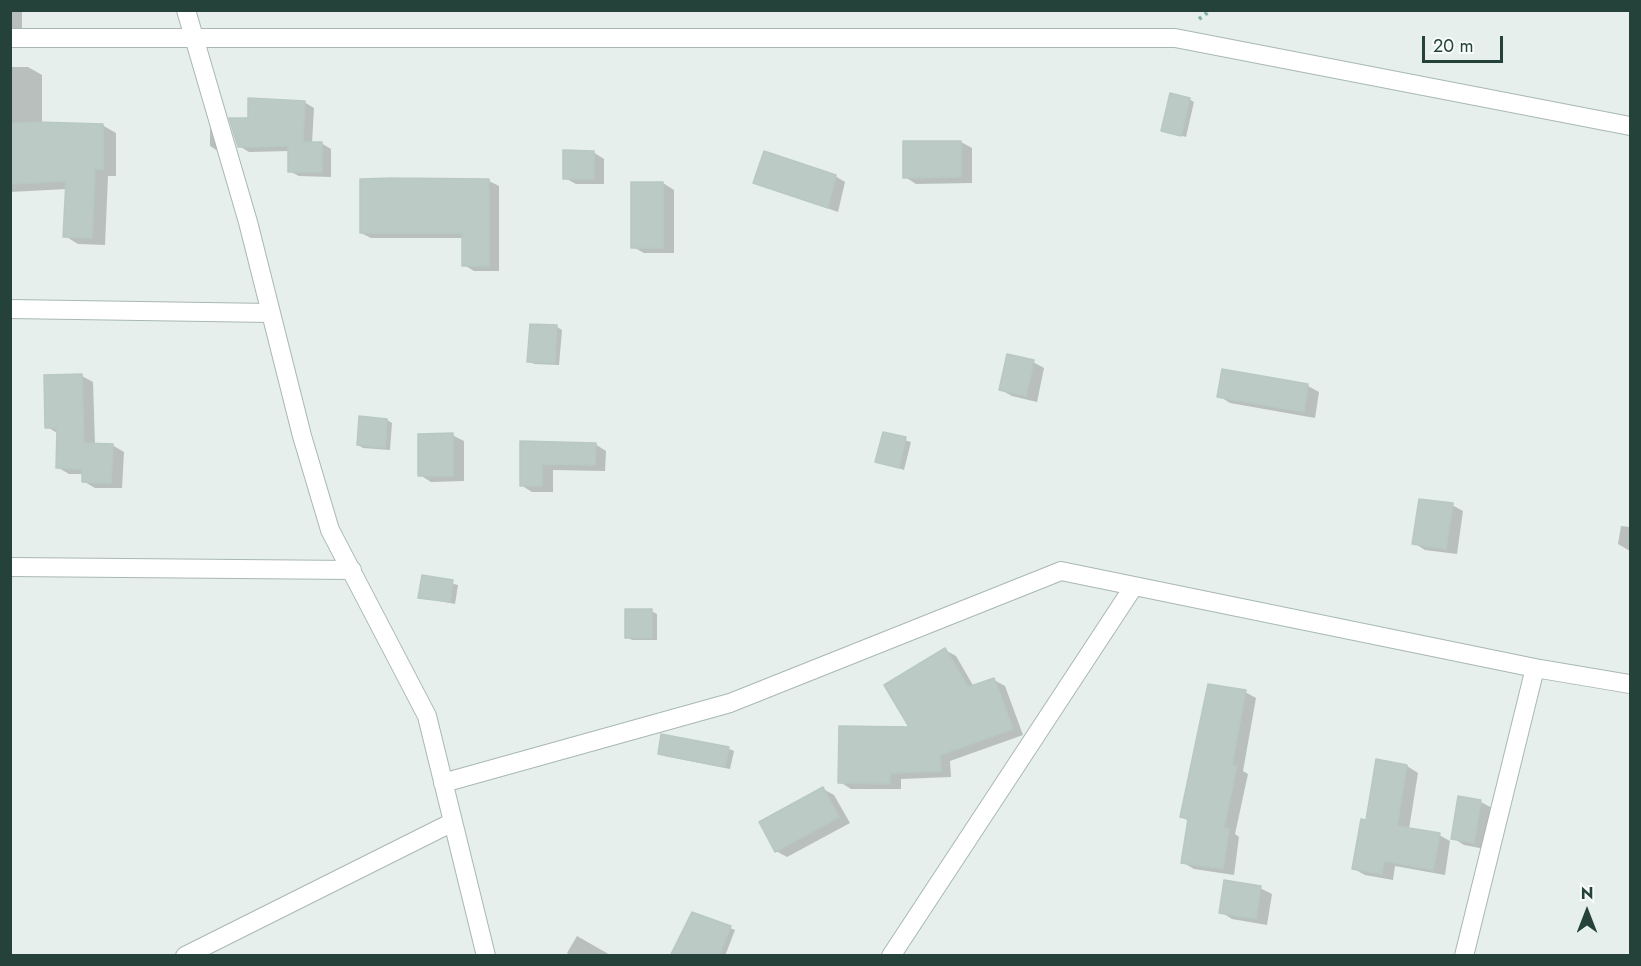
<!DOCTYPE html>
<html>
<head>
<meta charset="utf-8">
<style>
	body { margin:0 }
	#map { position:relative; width:1641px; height:966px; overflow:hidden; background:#e6efeb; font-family:Jost,sans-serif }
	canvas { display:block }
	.frame { position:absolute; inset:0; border:12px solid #24423a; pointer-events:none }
	.north { position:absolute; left:1557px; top:882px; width:60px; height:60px; -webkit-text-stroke:4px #f7fbf9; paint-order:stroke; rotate:0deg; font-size:16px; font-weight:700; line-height:24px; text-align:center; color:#24423a }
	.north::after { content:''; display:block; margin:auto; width:21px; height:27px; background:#24423a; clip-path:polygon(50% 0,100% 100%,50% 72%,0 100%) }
	.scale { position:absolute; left:1422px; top:36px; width:81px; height:27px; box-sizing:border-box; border:3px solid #24423a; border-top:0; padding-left:8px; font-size:18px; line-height:21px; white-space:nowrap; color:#24423a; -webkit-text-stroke:4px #f7fbf9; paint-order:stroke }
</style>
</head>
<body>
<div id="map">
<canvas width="1641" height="966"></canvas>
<div class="frame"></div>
<div class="north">N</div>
<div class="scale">20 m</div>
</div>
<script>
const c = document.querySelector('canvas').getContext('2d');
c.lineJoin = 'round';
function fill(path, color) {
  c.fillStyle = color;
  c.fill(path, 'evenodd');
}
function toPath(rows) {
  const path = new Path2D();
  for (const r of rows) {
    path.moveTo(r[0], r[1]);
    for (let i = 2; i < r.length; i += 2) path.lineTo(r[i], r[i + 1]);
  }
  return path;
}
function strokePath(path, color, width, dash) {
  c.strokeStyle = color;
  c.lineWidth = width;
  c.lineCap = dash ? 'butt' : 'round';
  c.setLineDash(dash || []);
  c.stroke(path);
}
fill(toPath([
	[10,10,22,10,22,30,10,30],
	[10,67,28,67,42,75,42,125,102,125,116,133,116,176,108,176,105,245,78,244,65,236,67,189,10,192],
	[1189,99,1194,102,1186,137,1163,130],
	[304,102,314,108,312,143,321,143,331,149,331,177,299,176,289,171,289,151,249,152,239,146],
	[210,129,219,135,221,153,210,146],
	[961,142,972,148,972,183,916,184,905,177],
	[593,152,604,159,604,184,576,184,565,178],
	[835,176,845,182,838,212,755,182],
	[489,181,499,186,499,271,474,271,464,265,464,238,371,238,361,233],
	[663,183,674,190,674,253,644,253,633,247],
	[557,327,562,330,559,365,534,364,529,361],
	[1033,362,1044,368,1037,402,1012,396,1001,390],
	[1223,371,1308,386,1319,392,1315,418,1230,403,1219,396],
	[82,376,93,382,95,444,112,445,124,452,122,488,95,488,83,481,84,474,69,474,57,467,59,434,47,427],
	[387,420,392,423,390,450,363,448,358,445],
	[884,434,911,442,904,470,877,461],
	[452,435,464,441,464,481,431,482,420,475],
	[522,443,595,444,606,451,605,471,553,470,553,492,532,492,521,485],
	[1452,505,1463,511,1457,554,1425,550,1414,543],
	[1621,526,1630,527,1630,551,1618,544],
	[423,577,458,585,455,604,420,597],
	[651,611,657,614,657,640,632,640,627,637],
	[945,650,956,656,974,687,994,680,1005,686,1023,735,950,761,951,777,901,779,901,789,851,789,840,782,912,728],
	[1245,692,1256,698,1243,771,1248,774,1235,834,1239,837,1234,875,1194,869,1182,862,1189,821,1182,817],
	[662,736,729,749,734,751,730,769,664,756,659,753],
	[1377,761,1407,766,1418,773,1409,829,1439,835,1450,841,1445,875,1395,866,1393,880,1365,875,1354,869,1367,822],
	[823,789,834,795,850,823,787,857,776,851],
	[1459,798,1481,802,1492,808,1485,849,1464,845,1453,838],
	[1260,888,1272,894,1267,925,1232,919,1221,912],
	[730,928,735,930,725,956,706,956],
	[577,936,612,956,571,956,567,953]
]), '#0003');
const building = toPath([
	[1170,93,1190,98,1181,136,1161,131,1170,93],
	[248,98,305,101,303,142,322,142,322,172,288,172,288,146,238,147,229,118,248,118,248,98],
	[38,122,103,124,103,169,95,169,92,238,63,237,66,181,10,184,10,124,38,122],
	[903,141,961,141,961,177,903,178,903,141],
	[563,150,594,151,594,179,563,179,563,150],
	[764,151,836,175,828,208,753,183,764,151],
	[393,178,489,179,489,266,462,266,462,233,360,233,360,179,393,178],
	[631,182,663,182,663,248,631,248,631,182],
	[530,324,557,325,555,363,527,362,530,324],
	[1007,354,1034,360,1026,396,999,390,1007,354],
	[1222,369,1308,384,1304,412,1217,397,1222,369],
	[82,374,84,443,113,444,111,483,82,482,82,469,56,468,57,428,45,428,44,375,82,374],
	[359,416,387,419,385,448,357,445,359,416],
	[883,432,906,437,899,468,875,462,883,432],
	[453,433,453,476,418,476,418,434,453,433],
	[520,441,596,443,595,465,542,464,542,486,520,486,520,441],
	[1419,499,1453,503,1446,549,1412,544,1419,499],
	[422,575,453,580,450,602,418,598,422,575],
	[625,609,652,609,652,638,625,638,625,609],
	[945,648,968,687,994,678,1013,729,940,755,941,771,890,773,890,784,838,783,839,726,909,727,884,685,945,648],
	[1208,684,1246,690,1232,765,1237,766,1224,828,1229,829,1223,869,1181,863,1188,819,1180,817,1208,684],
	[661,734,729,747,725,767,658,754,661,734],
	[1376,759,1407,765,1397,826,1440,833,1433,870,1384,861,1382,874,1352,869,1361,819,1366,820,1376,759],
	[823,787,839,817,775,852,759,822,823,787],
	[1458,796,1481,800,1474,843,1451,839,1458,796],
	[1224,880,1261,886,1256,919,1219,913,1224,880],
	[692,912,731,926,719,956,670,956,692,912]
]);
fill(building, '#bbcac4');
strokePath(building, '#b8c9c2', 1.5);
const street = toPath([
	[186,10,248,222,302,436,330,530,427,716,486,956],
	[10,38,1175,38,1630,126],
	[10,309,271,313],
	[10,567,352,570],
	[443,783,730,703,1061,571,1535,668,1630,684],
	[185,956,453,822],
	[891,956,1134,586],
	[1464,956,1535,668]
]);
strokePath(street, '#a8b8b2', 20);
strokePath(toPath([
	[1199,19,1211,10]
]), '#86b3a5', 4, [3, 4.5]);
strokePath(street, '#fff', 18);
</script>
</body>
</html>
